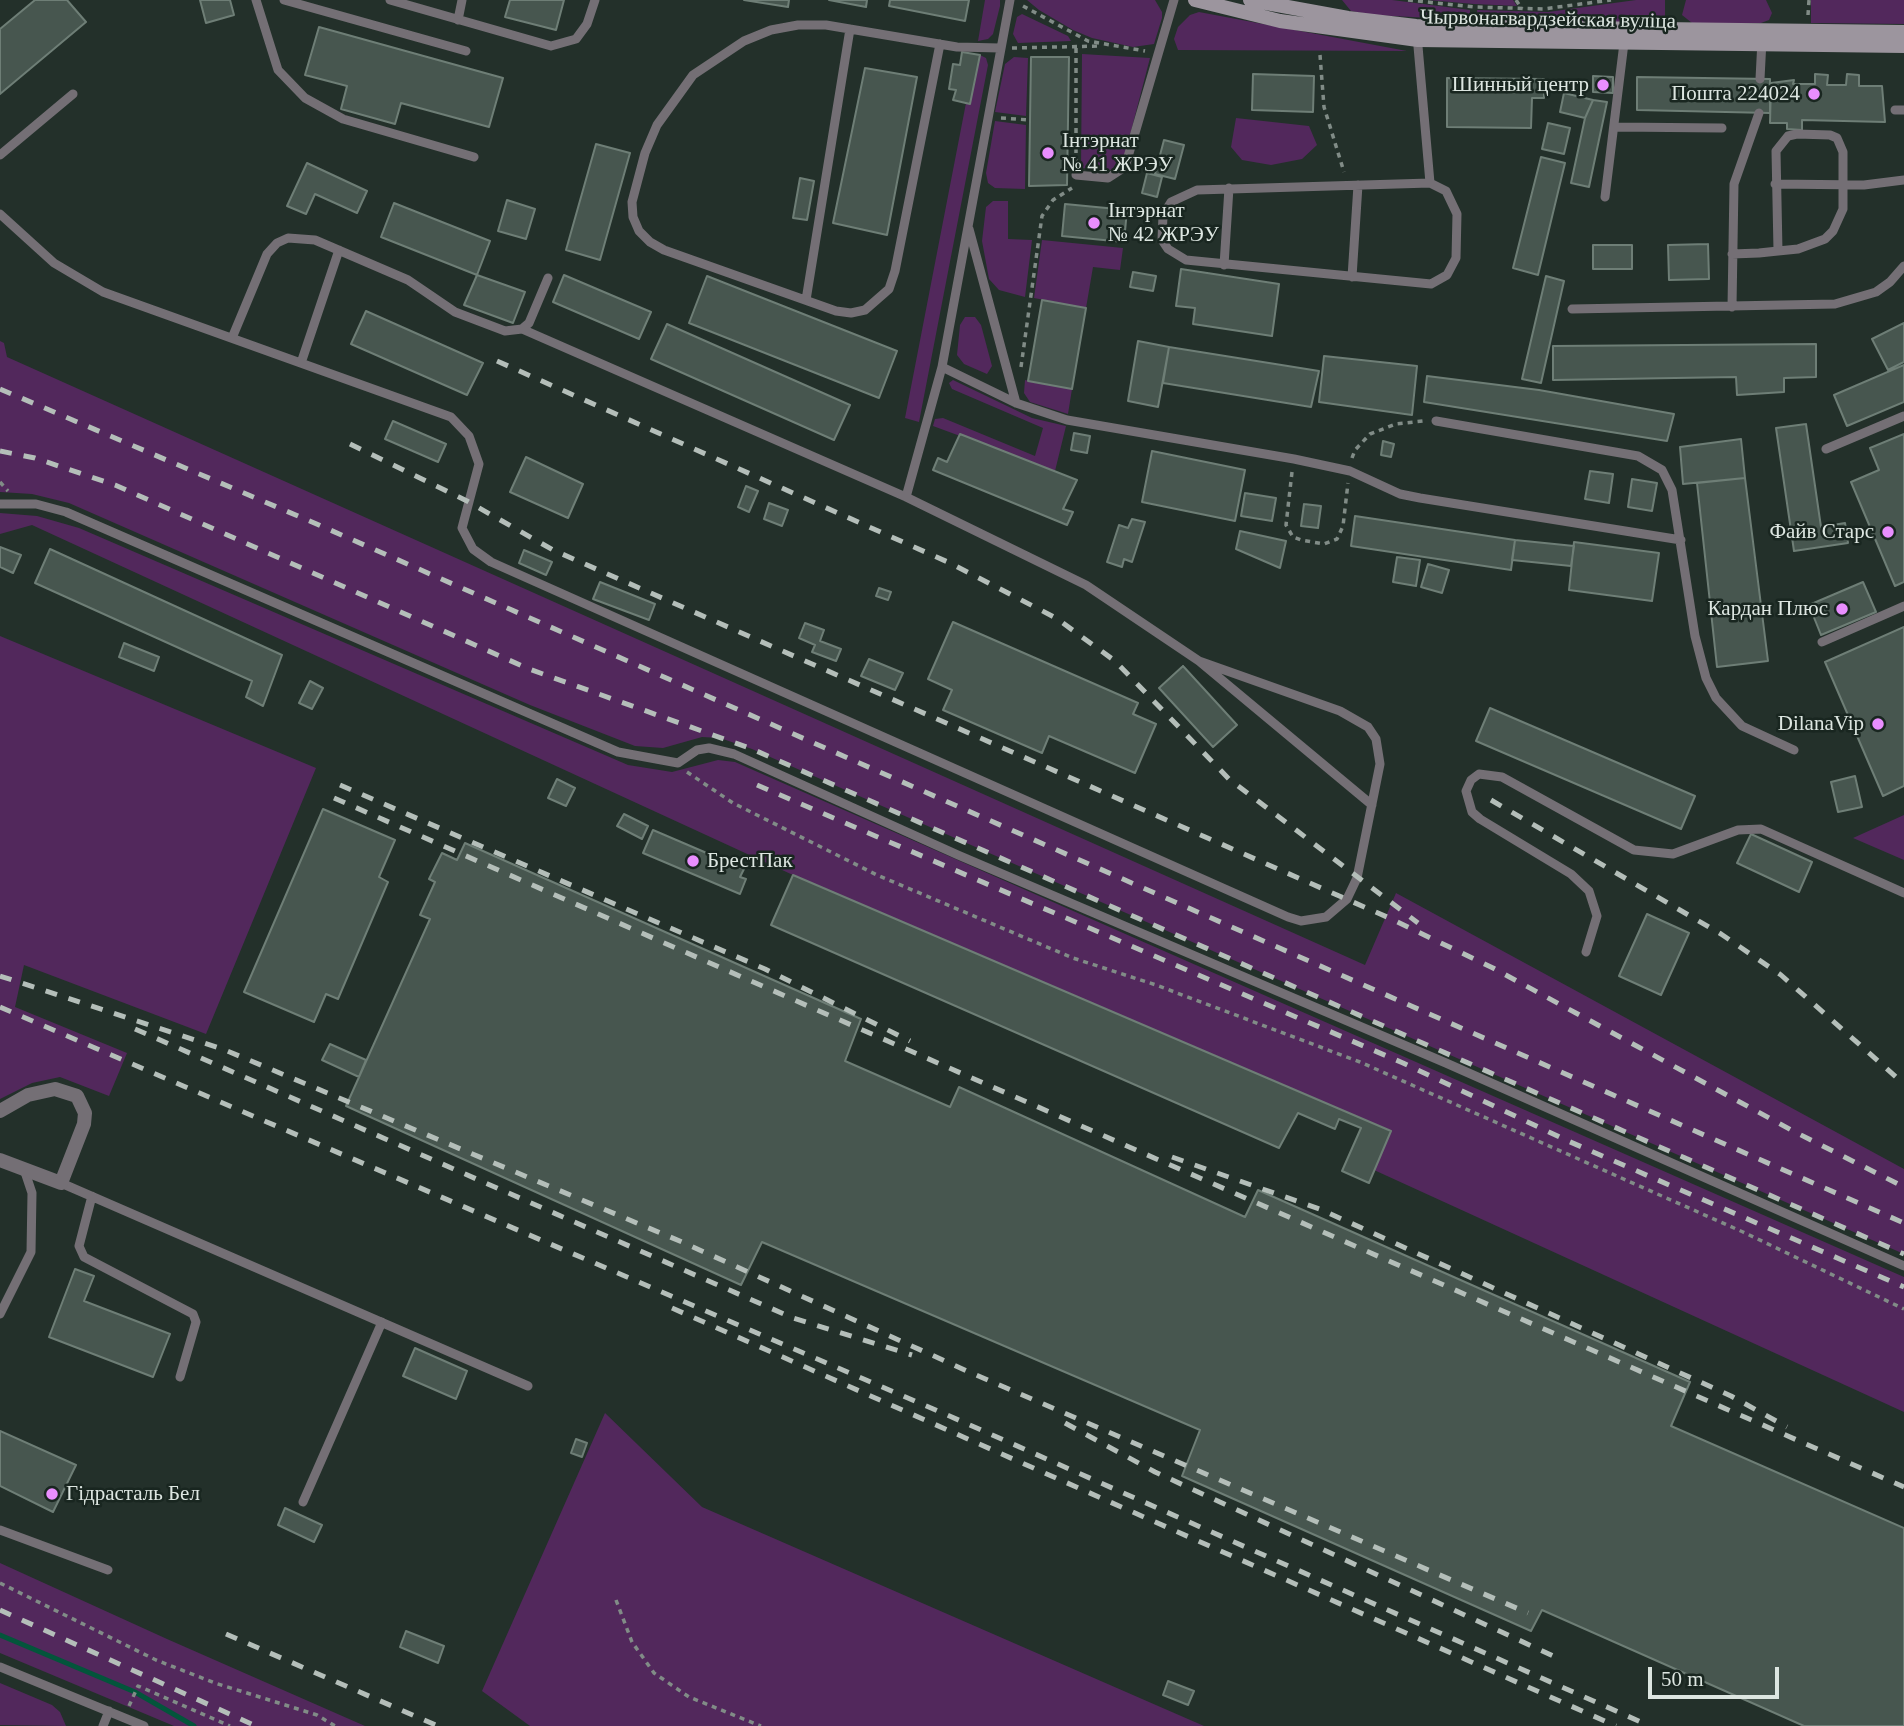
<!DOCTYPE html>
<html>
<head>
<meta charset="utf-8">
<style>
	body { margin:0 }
	#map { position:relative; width:1904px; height:1726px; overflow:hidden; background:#23302a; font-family:Georgia,serif }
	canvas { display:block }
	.scale { position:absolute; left:1648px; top:1667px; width:131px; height:32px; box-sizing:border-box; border:4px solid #dde6e1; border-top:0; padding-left:9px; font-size:21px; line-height:24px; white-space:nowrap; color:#dde6e1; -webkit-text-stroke:5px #192620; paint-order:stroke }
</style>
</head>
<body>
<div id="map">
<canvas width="1904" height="1726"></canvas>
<div class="scale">50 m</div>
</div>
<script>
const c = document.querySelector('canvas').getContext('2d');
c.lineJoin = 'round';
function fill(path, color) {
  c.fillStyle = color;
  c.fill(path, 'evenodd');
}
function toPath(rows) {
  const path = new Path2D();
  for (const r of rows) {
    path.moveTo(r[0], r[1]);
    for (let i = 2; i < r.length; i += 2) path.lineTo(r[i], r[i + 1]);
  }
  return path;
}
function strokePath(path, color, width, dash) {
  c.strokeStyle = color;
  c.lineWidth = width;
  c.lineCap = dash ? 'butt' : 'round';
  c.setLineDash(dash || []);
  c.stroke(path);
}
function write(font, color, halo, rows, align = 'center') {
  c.font = font + ' Georgia,serif';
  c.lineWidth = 5;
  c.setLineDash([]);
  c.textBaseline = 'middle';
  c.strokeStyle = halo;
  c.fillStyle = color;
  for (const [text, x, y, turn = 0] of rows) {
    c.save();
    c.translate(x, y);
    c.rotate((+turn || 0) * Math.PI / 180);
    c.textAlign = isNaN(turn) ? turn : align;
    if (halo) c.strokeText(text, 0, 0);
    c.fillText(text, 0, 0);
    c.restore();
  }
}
fill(toPath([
	[985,0,1000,0,1000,6,993,34,988,39,978,41],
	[1027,0,1155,0,1162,12,1162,18,1154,44,1133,47,1092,38,1073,30,1039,10],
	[1342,0,1392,0,1470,10,1470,20,1373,15,1351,11],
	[1428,0,1513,0,1517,6,1474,4],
	[1636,0,1665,0,1665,19,1659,23,1478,20,1477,10,1548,12],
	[1686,0,1766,0,1772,13,1769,20,1761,23,1692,23,1682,15],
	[1811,0,1904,0,1904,24,1811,23],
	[1199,12,1407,51,1178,50,1174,39,1178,27,1190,15],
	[1022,14,1068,36,1071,41,1018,43,1013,34,1017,17],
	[1082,54,1150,58,1124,158,1111,170,1081,168],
	[980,55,986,58,988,65,919,422,905,418,966,103,970,103],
	[1014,57,1028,58,1026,116,995,112,1005,64],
	[1236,118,1309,126,1317,145,1302,159,1271,165,1242,160,1231,147],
	[995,121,1026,125,1025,189,995,188,988,183,986,173],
	[993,201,1008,201,1008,239,1032,240,1025,297,999,290,989,279,982,241,986,207],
	[1042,240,1123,248,1120,270,1093,267,1086,308,1034,298],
	[965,317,975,317,981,325,992,366,987,374,964,364,957,355,960,325],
	[0,341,4,343,7,357,1365,965,1396,893,1904,1169,1904,1254,752,749,720,738,702,737,663,748,635,746,530,705,69,503,32,494,0,492],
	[953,380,1032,418,1066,426,1055,471,933,426,935,419,943,418,1035,456,1043,428,952,389,949,383],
	[1025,380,1072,389,1068,414,1030,402,1024,393],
	[0,513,37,516,79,528,628,765,672,772,718,760,735,762,1904,1277,1904,1412,1374,1170,1391,1131,793,875,32,525,0,534],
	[0,636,316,768,206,1034,24,965,15,1007,127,1053,109,1096,60,1077,32,1083,0,1099],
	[1904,815,1904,860,1853,838],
	[605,1413,702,1507,1204,1726,530,1726,482,1691],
	[0,1563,167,1639,365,1726,174,1726,0,1653],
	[0,1683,52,1705,60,1712,66,1726,0,1725]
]), '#52285c');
strokePath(toPath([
	[0,1635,135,1692,194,1726]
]), '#03553b', 5);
const building = toPath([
	[35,0,67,0,86,22,0,94,0,29,35,0],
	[200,0,230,0,234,15,206,23,200,0],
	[510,0,564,0,556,30,505,17,510,0],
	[744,0,789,0,788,7,744,0],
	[829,0,867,0,866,7,829,0],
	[890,0,969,0,965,21,889,6,890,0],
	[319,27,503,78,489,127,401,103,395,124,341,109,347,86,305,75,319,27],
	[962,52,980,55,970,104,953,100,956,90,949,89,953,64,960,65,962,52],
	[1031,57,1069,57,1067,185,1029,186,1031,57],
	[865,68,917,77,887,235,833,223,865,68],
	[1253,74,1314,76,1313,112,1252,110,1253,74],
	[1815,74,1828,75,1827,85,1846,85,1847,74,1859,75,1859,86,1882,86,1885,122,1802,120,1802,130,1787,129,1787,123,1770,123,1771,83,1794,80,1793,84,1815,84,1815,74],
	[1593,76,1613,77,1613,93,1593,92,1593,76],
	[1637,77,1770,79,1770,113,1637,110,1637,77],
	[1447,78,1544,79,1544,98,1532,98,1531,128,1447,127,1447,78],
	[1564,93,1593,100,1585,118,1560,112,1564,93],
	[1593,100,1607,102,1589,187,1571,183,1585,118,1593,100],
	[1548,123,1570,128,1564,154,1542,149,1548,123],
	[1164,140,1184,145,1175,179,1155,174,1164,140],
	[596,144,630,153,600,260,566,250,596,144],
	[1541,157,1565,163,1538,275,1513,268,1541,157],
	[307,163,367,191,357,213,315,194,306,214,287,206,307,163],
	[1147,173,1162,177,1157,197,1142,193,1147,173],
	[800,178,814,181,807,220,793,218,800,178],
	[507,200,535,209,526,239,498,231,507,200],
	[394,203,490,241,477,275,381,237,394,203],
	[1065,204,1127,210,1124,242,1062,236,1065,204],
	[1708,244,1709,279,1669,280,1668,245,1708,244],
	[1593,245,1632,245,1632,269,1593,269,1593,245],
	[1181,269,1279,284,1272,336,1193,324,1195,308,1176,306,1181,269],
	[1133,272,1156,276,1153,291,1130,287,1133,272],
	[477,275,525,292,513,323,464,305,477,275],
	[564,275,651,312,639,339,553,302,564,275],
	[707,276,897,351,879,398,689,323,707,276],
	[1546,276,1564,281,1541,383,1522,379,1546,276],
	[1042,300,1086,308,1072,389,1028,381,1042,300],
	[366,311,483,363,467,395,351,344,366,311],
	[1904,323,1904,362,1888,370,1872,339,1904,323],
	[667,324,850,405,834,440,651,359,667,324],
	[1138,341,1169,347,1158,407,1128,401,1138,341],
	[1816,344,1816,377,1784,378,1784,392,1737,395,1736,377,1553,380,1553,346,1816,344],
	[1169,347,1319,371,1311,407,1163,383,1169,347],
	[1324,356,1417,366,1412,415,1319,402,1324,356],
	[1904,365,1904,402,1847,426,1834,395,1904,365],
	[1427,376,1539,390,1674,414,1667,441,1424,402,1427,376],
	[393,421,446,444,438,462,385,439,393,421],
	[1806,424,1821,527,1845,523,1848,543,1794,551,1776,428,1806,424],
	[1074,433,1090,436,1087,453,1071,450,1074,433],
	[960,434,1077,480,1063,509,1073,512,1067,525,933,470,938,458,947,462,960,434],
	[1904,434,1904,582,1895,586,1851,482,1879,470,1870,448,1904,434],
	[1741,439,1745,478,1683,484,1680,447,1741,439],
	[1383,441,1394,444,1391,457,1381,455,1383,441],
	[1152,451,1245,470,1235,521,1142,502,1152,451],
	[526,457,583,484,568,518,510,492,526,457],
	[1590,471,1613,474,1609,503,1585,499,1590,471],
	[1745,478,1768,661,1717,667,1697,483,1745,478],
	[1632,479,1657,483,1652,511,1628,507,1632,479],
	[746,486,758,491,749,512,738,507,746,486],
	[1245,493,1276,498,1272,521,1241,516,1245,493],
	[769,503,788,510,782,526,764,519,769,503],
	[1304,504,1321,506,1318,528,1301,526,1304,504],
	[1355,516,1515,540,1511,570,1351,546,1355,516],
	[1132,519,1145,522,1132,562,1124,559,1122,567,1107,562,1119,525,1128,528,1132,519],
	[1240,531,1286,541,1280,568,1236,549,1240,531],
	[1515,540,1574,546,1571,566,1512,560,1515,540],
	[1574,542,1659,553,1652,601,1569,590,1574,542],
	[0,547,21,555,13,573,0,567,0,547],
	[50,549,282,655,263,706,246,697,252,681,35,583,50,549],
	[524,550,552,562,546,575,519,563,524,550],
	[1397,557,1420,560,1416,586,1393,582,1397,557],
	[1428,564,1449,570,1442,593,1421,587,1428,564],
	[600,582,655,604,649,620,593,599,600,582],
	[1863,582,1876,612,1821,635,1809,605,1863,582],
	[879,588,891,592,888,600,876,596,879,588],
	[953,622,1138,703,1133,714,1156,724,1135,773,1049,736,1042,753,943,710,952,690,928,679,953,622],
	[805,623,824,630,820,641,841,649,836,661,812,652,815,645,799,638,805,623],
	[1904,627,1904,786,1883,796,1825,662,1904,627],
	[124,643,159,657,154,671,119,657,124,643],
	[869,659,903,673,895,690,861,676,869,659],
	[1183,666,1237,725,1213,747,1159,688,1183,666],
	[310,681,323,688,312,709,299,703,310,681],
	[1490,708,1695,796,1681,829,1476,741,1490,708],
	[1855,776,1862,807,1838,812,1831,782,1855,776],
	[557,779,575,788,566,806,548,798,557,779],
	[323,809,395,840,379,877,388,882,338,999,326,994,314,1022,244,992,323,809],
	[624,814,648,826,642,839,617,826,624,814],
	[653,830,744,869,740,877,746,879,740,894,643,853,653,830],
	[1751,834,1812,862,1799,892,1737,863,1751,834],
	[465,843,861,1019,845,1061,950,1107,959,1087,1245,1217,1258,1190,1690,1382,1671,1426,1904,1528,1904,1726,1804,1726,1542,1610,1531,1631,1182,1476,1200,1430,762,1242,741,1285,346,1106,430,919,420,915,435,882,429,879,442,853,457,860,465,843],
	[793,875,1391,1131,1369,1183,1342,1171,1361,1128,1339,1119,1335,1129,1298,1113,1279,1148,771,925,793,875],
	[1647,914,1689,933,1661,995,1619,976,1647,914],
	[330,1044,366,1060,359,1077,322,1060,330,1044],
	[75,1269,94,1276,84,1301,170,1334,153,1377,49,1337,75,1269],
	[415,1348,467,1371,456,1399,403,1376,415,1348],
	[0,1431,76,1465,53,1512,0,1486,0,1431],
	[576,1439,587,1443,582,1457,571,1453,576,1439],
	[285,1508,322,1525,314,1542,278,1525,285,1508],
	[406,1631,444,1646,438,1663,400,1647,406,1631],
	[1168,1681,1194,1691,1188,1705,1163,1695,1168,1681]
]);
fill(building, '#47564f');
strokePath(building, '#6e7e76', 2);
strokePath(toPath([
	[1408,0,1474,7,1543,9,1611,0],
	[1516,0,1522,9],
	[1023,6,1088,41,1145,51],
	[1808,15,1809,0],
	[1012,48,1102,46],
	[1320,55,1324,107,1344,172],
	[1001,118,1030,120],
	[1076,163,1076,46],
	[1021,367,1042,216,1053,200,1072,188],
	[1352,458,1355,450,1370,434,1396,424,1423,421],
	[1292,472,1286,525,1293,537,1301,540,1324,544,1337,539,1343,526,1348,483],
	[0,482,8,491],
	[687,772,733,803,877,875,1073,958,1156,985,1360,1062,1743,1232,1904,1309],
	[0,1583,156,1660,215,1683,317,1715,335,1726],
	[616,1600,632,1642,654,1673,689,1697,761,1726],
	[129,1706,138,1686,230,1726]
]), '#818c87', 3.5, [5, 5]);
strokePath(toPath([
	[256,0,278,70,305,98,343,119,474,157],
	[284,0,466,51],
	[390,0,551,46,576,39,587,24,595,0],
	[458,20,462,0],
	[1417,35,1430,183],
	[940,44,895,271,889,289,865,310,851,313,836,311,664,250,650,242,639,231,633,217,632,202,645,153,657,125,693,75,744,41,771,30,798,25,826,25,957,47,1000,48],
	[1760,79,1762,40],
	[1895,110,1904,110],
	[1616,127,1722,128],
	[0,155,73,94],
	[1076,175,1108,178,1125,167,1174,0],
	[1430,183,1446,191,1457,214,1456,258,1447,275,1431,284,1186,260,1168,249,1162,240,1163,215,1171,202,1197,190,1430,183],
	[1775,184,1864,185,1904,180],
	[1605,197,1624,43],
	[0,214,54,263,103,292,451,417,469,436,479,464,462,528,473,549,491,562,1288,917,1301,921,1326,917,1347,899,1357,878,1380,764,1376,739,1368,727,1340,711,1199,661],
	[969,229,1016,403],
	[1732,254,1759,253,1778,251,1798,249,1825,239,1833,231,1843,209,1843,152,1837,138,1830,135,1797,134,1788,136,1776,151,1778,251],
	[1224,265,1229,188],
	[1352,277,1358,185],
	[806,300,850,29],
	[1732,307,1734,184,1759,113],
	[1572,309,1835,304,1876,292,1890,282,1904,266],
	[522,329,906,497,1086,585,1199,661,1372,805],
	[232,338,267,254,277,243,288,238,315,240,408,280,455,312,505,331,522,329,529,323,548,278],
	[301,363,339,250],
	[942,367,1016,403,1067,420,1294,459,1350,471,1400,494,1420,498,1681,540],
	[1436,421,1638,456,1662,470,1672,490,1695,636,1706,678,1716,698,1742,726,1794,750],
	[1826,449,1904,416],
	[906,497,942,367,1010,0],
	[0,504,36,504,66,512,618,752,678,763,697,750,709,748,734,754,958,855,1446,1063,1904,1266],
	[1822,642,1904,606],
	[1586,952,1597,916,1589,891,1571,874,1480,819,1472,812,1466,791,1471,780,1479,774,1502,777,1634,850,1673,854,1738,830,1761,829,1904,893],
	[61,1183,528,1386],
	[92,1196,79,1246,84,1257,193,1314,196,1322,180,1377],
	[0,1314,31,1252,32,1193,24,1169],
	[303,1502,382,1322],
	[0,1530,108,1570],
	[0,1667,144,1726],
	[103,1726,109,1711]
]), '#746f75', 9);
strokePath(toPath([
	[0,1111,28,1095,55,1089,77,1096,85,1113,84,1124,61,1183,0,1160]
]), '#746f75', 14);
strokePath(toPath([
	[1195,0,1280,21,1418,40,1904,46],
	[1250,0,1348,18,1416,26,1904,32]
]), '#9c959e', 14);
strokePath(toPath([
	[497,361,950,563,1056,618,1115,661,1229,779,1418,923],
	[0,389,312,522,1904,1223],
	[350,444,467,501,553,550,1387,917,1493,968,1795,1132,1904,1187],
	[0,451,35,458,115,485,529,669,752,749,1904,1254],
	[340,785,765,969,910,1041],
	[757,785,1403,1063,1568,1141,1904,1287],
	[334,798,1904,1487],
	[1491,800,1721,934,1781,975,1904,1084],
	[0,976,225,1050,682,1242,967,1371,1528,1613],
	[0,1007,945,1414,1650,1726],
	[135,1029,793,1318,912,1355],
	[1172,1157,1322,1210,1731,1396,1787,1427],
	[672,1308,1616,1726],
	[1065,1423,1155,1472,1562,1660],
	[0,1610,256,1726],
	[226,1634,438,1726]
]), '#b4beb9', 5, [12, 12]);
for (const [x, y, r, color] of [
	[1603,85,7,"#e98efe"],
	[1814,94,7,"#e98efe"],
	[1048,153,7,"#e98efe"],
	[1094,223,7,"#e98efe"],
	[1888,532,7,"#e98efe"],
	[1842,609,7,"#e98efe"],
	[1878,724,7,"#e98efe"],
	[693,861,7,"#e98efe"],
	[52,1494,7,"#e98efe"]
]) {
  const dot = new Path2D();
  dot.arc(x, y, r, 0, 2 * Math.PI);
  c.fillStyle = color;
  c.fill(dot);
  strokePath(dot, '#192620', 2.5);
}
write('21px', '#dde6e1', '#192620', [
	["Чырвонагвардзейская вуліца",1548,20,1]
]);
write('21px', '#dde6e1', '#192620', [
	["Шинный центр",1589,85],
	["Пошта 224024",1800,94],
	["Інтэрнат",1062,141,"left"],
	["№ 41 ЖРЭУ",1062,165,"left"],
	["Інтэрнат",1108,211,"left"],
	["№ 42 ЖРЭУ",1108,235,"left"],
	["Файв Старс",1874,532],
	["Кардан Плюс",1828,609],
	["DilanaVip",1864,724],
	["БрестПак",707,861,"left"],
	["Гідрасталь Бел",66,1494,"left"]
], 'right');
</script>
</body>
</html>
